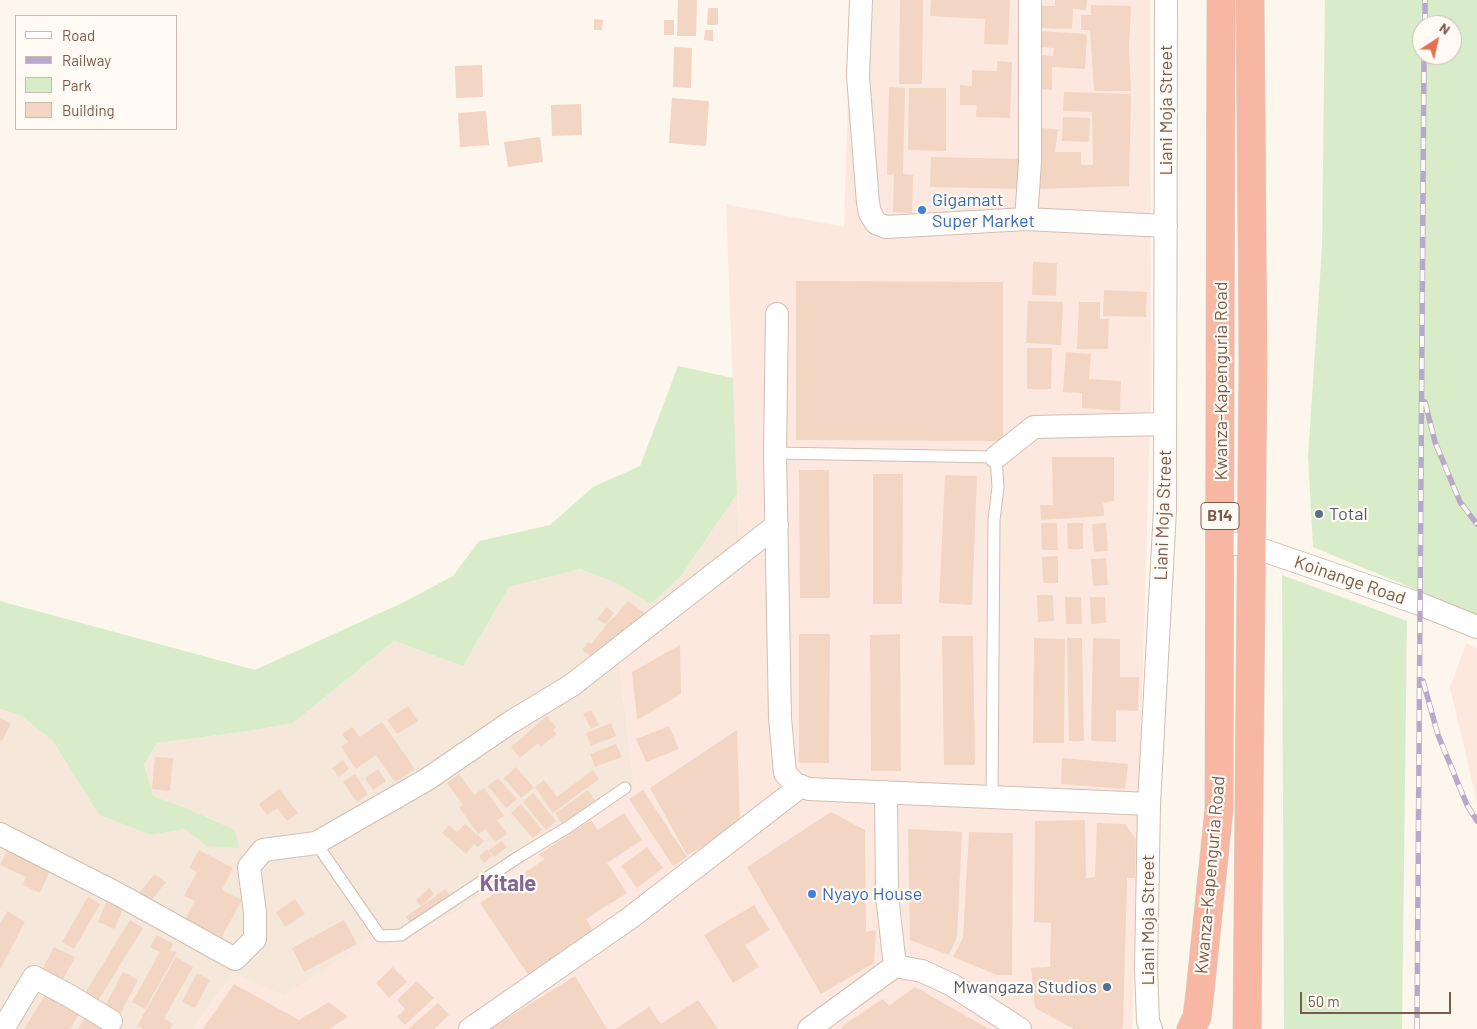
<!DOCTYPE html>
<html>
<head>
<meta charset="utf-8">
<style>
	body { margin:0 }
	#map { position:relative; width:1477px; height:1029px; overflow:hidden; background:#fdf6ec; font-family:Barlow,sans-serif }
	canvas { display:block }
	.legend { position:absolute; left:15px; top:15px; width:162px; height:115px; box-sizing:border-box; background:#fffaf3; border:1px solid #cabbb1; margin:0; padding:6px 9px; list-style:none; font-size:15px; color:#7a5c4d }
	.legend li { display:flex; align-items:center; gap:10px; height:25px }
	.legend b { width:25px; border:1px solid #cabbb1 }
	.north { position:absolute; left:1412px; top:15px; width:50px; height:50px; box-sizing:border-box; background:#fffaf3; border:1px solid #cabbb1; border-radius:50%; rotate:35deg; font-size:14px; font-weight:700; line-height:20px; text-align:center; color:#7a5c4d }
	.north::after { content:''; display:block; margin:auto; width:18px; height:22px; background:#e76f51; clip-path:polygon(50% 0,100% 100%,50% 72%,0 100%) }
	.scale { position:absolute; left:1300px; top:992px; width:151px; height:22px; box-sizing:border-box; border:2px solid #7a5c4d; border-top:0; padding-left:6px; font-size:15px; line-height:18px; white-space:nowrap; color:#7a5c4d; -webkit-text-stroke:4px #fffaf3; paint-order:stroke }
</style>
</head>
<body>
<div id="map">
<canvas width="1477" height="1029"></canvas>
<ul class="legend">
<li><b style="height:6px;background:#fff"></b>Road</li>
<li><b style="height:6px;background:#b9a8c9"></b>Railway</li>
<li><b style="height:14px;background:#d8ecc9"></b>Park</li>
<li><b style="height:14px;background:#f3d5c3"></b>Building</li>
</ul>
<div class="north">N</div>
<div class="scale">50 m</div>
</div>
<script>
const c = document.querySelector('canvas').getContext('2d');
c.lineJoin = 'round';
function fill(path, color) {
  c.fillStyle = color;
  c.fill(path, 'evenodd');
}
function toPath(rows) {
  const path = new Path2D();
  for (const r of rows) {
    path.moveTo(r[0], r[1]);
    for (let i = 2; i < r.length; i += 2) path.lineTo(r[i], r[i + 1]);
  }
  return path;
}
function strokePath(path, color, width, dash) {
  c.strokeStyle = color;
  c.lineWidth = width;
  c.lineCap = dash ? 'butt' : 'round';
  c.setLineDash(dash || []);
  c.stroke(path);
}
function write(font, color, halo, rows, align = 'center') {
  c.font = font + ' Barlow,sans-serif';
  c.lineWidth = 4.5;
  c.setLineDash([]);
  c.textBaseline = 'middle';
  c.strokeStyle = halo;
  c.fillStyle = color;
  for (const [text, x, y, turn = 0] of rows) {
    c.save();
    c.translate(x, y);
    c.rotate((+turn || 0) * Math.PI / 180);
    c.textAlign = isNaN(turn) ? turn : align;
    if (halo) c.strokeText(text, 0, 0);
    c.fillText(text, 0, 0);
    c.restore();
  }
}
fill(toPath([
	[737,494,740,571,619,661,634,786,455,913,387,946,371,939,284,996,232,973,194,1029,0,1029,0,709,21,716,52,740,99,815,151,835,185,829,206,846,235,830,191,810,153,796,144,764,157,743,249,731,293,723,394,641,463,666,509,587,580,569,616,583,651,604,681,576]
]), '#f5e8da');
fill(toPath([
	[851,0,1150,0,1151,397,1132,1029,194,1029,232,972,284,996,371,938,388,946,455,913,634,786,619,661,740,571,726,204,844,227],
	[1466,643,1477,648,1477,802,1450,688]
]), '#fde8e0');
fill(toPath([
	[1325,0,1477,0,1477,615,1313,547,1308,456,1322,247],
	[1422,25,1452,25,1452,55,1422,55],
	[678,366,733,378,737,494,681,576,651,604,616,583,580,569,509,587,463,666,394,641,293,723,249,731,157,743,144,764,153,796,191,810,235,830,239,848,206,846,185,829,151,835,99,815,52,740,21,716,0,709,0,601,255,670,402,603,453,576,479,541,550,525,593,487,640,466],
	[1282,575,1407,621,1402,1029,1284,1029]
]), '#d8ecc9');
fill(toPath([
	[678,0,697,0,696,36,677,36],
	[900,0,923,0,922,84,899,84],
	[931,0,1010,0,1008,45,984,44,985,19,930,16],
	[1055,0,1087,0,1086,10,1073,9,1072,29,1040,28,1040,6,1055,6],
	[1091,5,1131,6,1129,47,1131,91,1094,91,1090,30,1081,30,1081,15,1091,15],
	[708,8,718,8,718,25,707,25],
	[594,19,603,20,602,30,594,30],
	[664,20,674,20,674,35,664,35],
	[705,30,713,30,713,41,704,40],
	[1039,31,1087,34,1085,69,1052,67,1052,90,1038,89,1040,55,1053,56,1054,48,1038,47],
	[674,47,692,48,691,88,673,87],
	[997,61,1012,62,1010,118,976,117,977,105,960,105,960,85,972,86,972,70,997,71],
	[482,65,483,97,456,98,455,66],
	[889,87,905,88,903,174,913,175,912,213,893,212,894,174,887,175],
	[909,88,946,88,946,151,908,150],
	[1064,92,1131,94,1129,186,1040,189,1040,128,1058,129,1055,152,1081,152,1081,165,1093,165,1092,112,1063,111],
	[672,98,709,101,706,146,669,143],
	[581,104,582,135,552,136,551,105],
	[486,111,489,145,460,147,458,113],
	[1063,117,1090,118,1089,142,1062,141],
	[540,137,543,162,508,167,504,142],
	[931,157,1022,159,1022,189,930,187],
	[1033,262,1057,263,1056,296,1032,295],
	[796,281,1003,282,1003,441,796,440],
	[1104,290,1147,292,1146,317,1103,316],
	[1028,301,1063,302,1061,345,1026,343],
	[1079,302,1100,302,1100,319,1109,319,1108,349,1077,349],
	[1027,348,1052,348,1051,389,1027,389],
	[1066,352,1091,354,1089,379,1121,381,1120,411,1082,408,1082,393,1063,392],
	[1052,457,1114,457,1114,501,1103,503,1104,516,1041,520,1040,505,1053,505],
	[799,470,829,470,830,598,800,598],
	[873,474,903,474,902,604,873,604],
	[945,475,977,476,972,605,939,603],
	[1041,523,1057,523,1058,550,1042,550],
	[1067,523,1083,523,1083,549,1068,549],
	[1106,523,1108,551,1094,552,1092,524],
	[1058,556,1058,583,1043,583,1042,557],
	[1106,558,1108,585,1093,586,1091,559],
	[1037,595,1053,595,1054,621,1038,622],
	[1065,597,1081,597,1082,624,1066,624],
	[1090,597,1105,597,1106,623,1091,624],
	[628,601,644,613,614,651,597,661,582,650,588,642,591,644,613,617,614,618],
	[607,607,614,613,605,624,597,619],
	[799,634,830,634,829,763,799,763],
	[900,634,901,771,871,771,870,635],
	[942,636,973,636,975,765,944,765],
	[1034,638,1065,639,1064,743,1033,743],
	[1067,638,1082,638,1084,741,1069,741],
	[1093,638,1120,639,1120,677,1139,677,1138,711,1116,710,1116,742,1091,741],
	[680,645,681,694,637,720,632,672],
	[408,706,418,721,397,734,387,720],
	[591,710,599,725,591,729,583,714],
	[547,716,556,727,553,730,556,734,541,747,538,743,520,758,511,747],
	[0,718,11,723,2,741,0,740],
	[382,722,415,769,395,782,376,755,356,769,341,747,348,742,342,734,352,727,360,737],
	[611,723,616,736,591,746,586,733],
	[669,726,679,749,646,762,636,739],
	[737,730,740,826,687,855,650,788],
	[616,744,622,757,595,767,590,754],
	[155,757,173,758,170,791,152,789],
	[1062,758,1128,764,1125,789,1061,784],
	[343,760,349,769,339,777,332,768],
	[516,767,534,788,521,798,504,778],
	[378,769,386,781,373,790,365,778],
	[593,770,599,779,553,813,535,787,544,780,557,797],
	[355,774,368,794,357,802,343,782],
	[459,774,474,795,484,788,504,816,497,820,507,834,495,842,485,829,478,834,459,807,463,805,447,783],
	[498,778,517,799,506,808,488,786],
	[279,789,298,813,287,821,277,808,267,815,259,804],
	[588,790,595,801,562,824,555,813],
	[643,790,687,857,673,866,629,799],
	[533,793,556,821,546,830,523,802],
	[521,804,542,830,533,838,511,813],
	[831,812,865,830,866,932,876,930,874,963,821,994,747,867],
	[624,813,642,840,607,863,627,893,586,919,594,932,529,976,480,903,545,859,538,855,591,820,598,830],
	[1085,820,1086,878,1095,877,1097,823,1125,824,1136,839,1135,878,1127,878,1123,1028,1120,1029,1074,1029,1035,1008,1031,968,1050,967,1051,923,1034,922,1035,821],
	[465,824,484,841,478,847,474,844,466,854,442,833,449,825,457,832],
	[908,829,962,832,957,937,949,955,910,940],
	[969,832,1013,833,1012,975,997,975,953,957,963,938],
	[502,841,507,847,494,857,489,850],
	[9,846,52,866,40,893,23,885,26,877,0,865],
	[647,847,663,868,637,888,621,866],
	[487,849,492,856,484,863,479,856],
	[199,850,233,868,222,890,242,900,220,940,184,921,195,901,184,896,197,872,189,868],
	[155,874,166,882,150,902,139,893],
	[429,888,434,894,421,906,416,900],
	[445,889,451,897,412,925,406,917],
	[88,897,100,904,74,949,62,942],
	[107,899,124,906,115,929,98,922],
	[295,899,305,914,285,927,276,912],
	[754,905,770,930,745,945,759,967,733,983,704,935],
	[7,911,25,922,0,969,0,924],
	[130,920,143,928,93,1009,81,1000],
	[344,920,357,944,304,972,292,948],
	[157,935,173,944,170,951,177,952,145,1009,132,1002,160,952,150,947],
	[54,947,75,957,62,981,42,970],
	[176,957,193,967,164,1018,173,1024,170,1029,143,1029,137,1026],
	[393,967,407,982,389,998,376,983],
	[123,972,138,980,118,1018,103,1010],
	[197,973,210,980,195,1008,182,1002],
	[575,976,607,1029,490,1029],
	[417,981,434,998,405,1025,397,1017,405,1009,397,1000],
	[234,984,299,1020,329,1002,348,1017,329,1029,203,1029],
	[915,987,989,1029,842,1029,841,1027,883,999,889,1006],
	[47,992,80,1013,70,1029,24,1029],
	[698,1000,718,1029,615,1029,649,1007,661,1024],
	[438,1003,449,1015,434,1029,408,1029],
	[87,1015,104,1026,102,1029,78,1029]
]), '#f3d5c3');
const lane = toPath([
	[775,453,996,457,998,487,994,520,992,797],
	[316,843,380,936,401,935,520,856,568,827,625,788]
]);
const street = toPath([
	[861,0,858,76,868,203,870,213,876,223,886,227,1026,219,1166,226],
	[1026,219,1030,162,1030,0],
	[777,314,775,453,780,718,785,773,795,784,809,789,1149,804],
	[996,457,1034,427,1165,424],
	[1220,542,1251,546,1420,604,1477,627],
	[886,792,887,896,895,966],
	[0,834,118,894,235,959,255,939,255,913,249,867,263,850,316,843,426,780,511,722,572,685,777,525],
	[3,1029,34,977,68,995,111,1021],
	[470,1029,630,918,801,786],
	[809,1029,895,966,922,971,952,985,1020,1029],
	[1151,1029,1148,1021,1146,969,1149,804,1165,510,1166,0]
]);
const highway = toPath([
	[1191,1029,1197,1017,1200,992,1219,809,1221,0],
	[1247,1029,1253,360,1250,0]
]);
strokePath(lane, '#d1beb0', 13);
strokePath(street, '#d1beb0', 24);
strokePath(highway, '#dad1cd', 29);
strokePath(lane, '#fff', 11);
strokePath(street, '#fff', 22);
strokePath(highway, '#f7b7a3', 28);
const rail = toPath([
	[1425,25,1425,0],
	[1425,402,1435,442,1460,502,1477,524],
	[1423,681,1438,735,1467,805,1477,821],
	[1417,1029,1424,55]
]);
strokePath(rail, '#b9a8c9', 5.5);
strokePath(rail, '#fffaf3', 4, [11]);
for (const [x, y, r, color] of [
	[922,210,5,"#3f7fe0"],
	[1319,514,5,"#5c6f8a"],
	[812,894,5,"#3f7fe0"],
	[1107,987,5,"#5c6f8a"]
]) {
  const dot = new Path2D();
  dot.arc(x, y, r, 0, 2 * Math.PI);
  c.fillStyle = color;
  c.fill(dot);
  strokePath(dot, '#fffaf3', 2);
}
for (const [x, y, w] of [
	[1220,516,38]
]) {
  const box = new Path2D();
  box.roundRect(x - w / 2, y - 13.5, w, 27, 4);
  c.fillStyle = '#fffaf3';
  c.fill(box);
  strokePath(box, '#7a5c4d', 1);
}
write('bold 16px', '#7a5c4d', null, [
	["B14",1220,516]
]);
write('18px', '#7a5c4d', '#fffaf3', [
	["Liani Moja Street",1166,110,-90],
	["Kwanza-Kapenguria Road",1221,381,-90],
	["Liani Moja Street",1163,515,-88],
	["Koinange Road",1350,580,19],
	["Kwanza-Kapenguria Road",1210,875,-85],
	["Liani Moja Street",1148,920,-90]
]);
write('18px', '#366cbe', '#fffaf3', [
	["Gigamatt",932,200],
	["Super Market",932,221],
	["Nyayo House",822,894]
], 'left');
write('18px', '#4e5e75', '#fffaf3', [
	["Total",1329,514],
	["Mwangaza Studios",1097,987,"right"]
], 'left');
write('bold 22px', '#846695', '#fffaf3', [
	["Kitale",508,884]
]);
</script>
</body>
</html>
